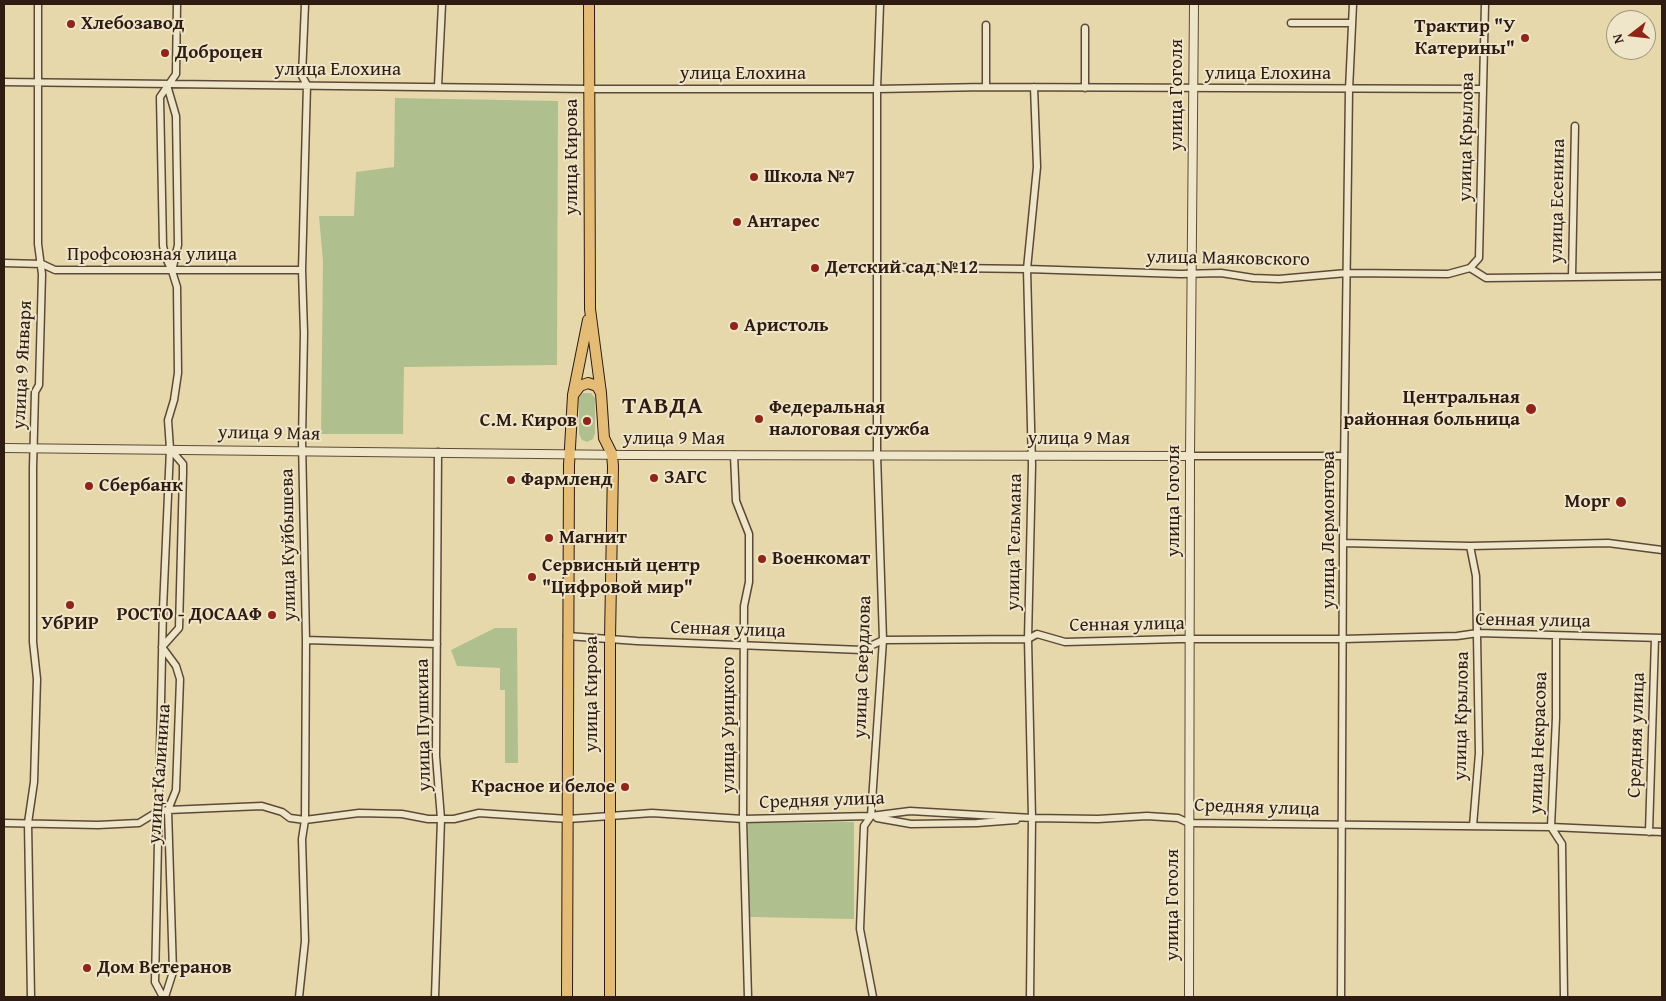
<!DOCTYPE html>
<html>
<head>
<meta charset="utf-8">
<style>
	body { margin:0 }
	#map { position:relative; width:1666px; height:1001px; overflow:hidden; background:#e7d8ac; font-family:"Gentium Book Plus",serif }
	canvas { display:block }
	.frame { position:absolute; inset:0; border:5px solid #2e1b12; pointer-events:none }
	.north { position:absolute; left:1606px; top:10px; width:50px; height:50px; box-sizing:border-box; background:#efe6c9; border:1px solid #a29580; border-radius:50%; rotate:254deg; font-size:14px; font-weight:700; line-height:20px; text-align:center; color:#2e1b12 }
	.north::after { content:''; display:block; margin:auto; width:18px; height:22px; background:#8f2418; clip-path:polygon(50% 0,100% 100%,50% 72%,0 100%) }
</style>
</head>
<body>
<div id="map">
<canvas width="1666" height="1001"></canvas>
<div class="frame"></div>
<div class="north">N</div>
</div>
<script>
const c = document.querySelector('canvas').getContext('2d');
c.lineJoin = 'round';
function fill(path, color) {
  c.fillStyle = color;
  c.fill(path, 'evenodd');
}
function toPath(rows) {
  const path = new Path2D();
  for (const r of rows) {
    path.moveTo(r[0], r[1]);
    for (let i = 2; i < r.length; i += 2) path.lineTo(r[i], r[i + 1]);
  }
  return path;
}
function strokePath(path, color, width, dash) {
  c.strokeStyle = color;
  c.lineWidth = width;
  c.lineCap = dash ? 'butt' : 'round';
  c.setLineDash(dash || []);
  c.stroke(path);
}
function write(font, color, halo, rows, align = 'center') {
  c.font = font + ' "Gentium Book Plus",serif';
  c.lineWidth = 4;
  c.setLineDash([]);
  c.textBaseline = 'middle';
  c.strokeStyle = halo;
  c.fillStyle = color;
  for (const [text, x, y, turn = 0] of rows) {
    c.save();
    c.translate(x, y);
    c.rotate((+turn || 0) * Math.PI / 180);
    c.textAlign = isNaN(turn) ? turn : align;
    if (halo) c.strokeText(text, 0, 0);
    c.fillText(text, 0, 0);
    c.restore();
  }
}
fill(toPath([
	[395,98,558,101,557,365,404,367,403,434,321,434,323,261,319,216,354,216,356,172,394,167],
	[583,393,591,393,595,398,595,433,593,439,587,442,582,440,579,434,579,397],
	[495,628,517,628,518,763,505,763,505,690,500,690,500,668,457,666,451,650],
	[854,822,854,919,749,917,748,823]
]), '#afc08e');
const minor = toPath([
	[1291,23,1352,23],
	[1085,28,1085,88],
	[4,82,589,89,877,89,986,87,1483,89],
	[438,86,442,4],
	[986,87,986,25],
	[4,263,42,264,55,270,302,270],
	[879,267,1027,269,1181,274,1221,273,1253,278,1279,279,1347,273,1448,274,1470,268,1486,278,1662,276],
	[1470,268,1479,258,1485,4],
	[172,271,166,258,163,246,160,97,176,74,177,4],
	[1572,276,1575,126],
	[734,455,736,501,749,534,749,582,744,606,743,819,748,997],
	[1190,456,1344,456],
	[1343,543,1470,546,1608,543,1662,550],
	[1470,546,1476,576,1479,753,1473,826],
	[567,636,637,641,862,650,883,640,1028,639,1037,634,1065,642,1180,639,1343,639,1457,636,1478,633,1662,638],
	[1556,637,1556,718,1551,827,1562,844,1564,997],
	[306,640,437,644],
	[877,818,911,824,977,823,1016,820],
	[4,823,98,825,139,823,157,812,168,810,262,806,282,812,290,818,305,820,359,813,402,814,428,819,454,819,479,813,568,819,652,813,743,819,871,816,910,811,1032,818,1098,819,1147,816,1178,818,1189,823,1551,827,1662,832],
	[1649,832,1655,638],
	[31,997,28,823,34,782,37,679,33,642,33,468,35,392,39,385,42,274,38,244,38,4],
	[163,997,155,982,163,609,170,449],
	[165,997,173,972,168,810,176,790,180,679,176,666,162,647,179,628,183,473,183,464,170,449,168,420,174,400,178,373,177,287,172,271,178,245,176,116,167,85],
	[299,997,305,941,302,839,305,820,306,640,302,440,304,333,302,270,307,85,302,76,305,4],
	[435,997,441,819,436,756,438,452],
	[873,997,860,929,864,826,871,816,883,640,877,455,877,89,880,4],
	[1030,997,1032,818,1028,639,1032,465,1027,269,1037,167,1034,87],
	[1341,997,1343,543,1349,90,1353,4]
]);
const tertiary = toPath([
	[4,448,627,455,1190,456],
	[1189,997,1190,456,1194,4]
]);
const primary = toPath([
	[589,4,590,309,601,393,604,438,612,454,613,466,610,639,610,997],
	[574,394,580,386,588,383,597,386,601,393],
	[567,997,569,465,573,395,588,320]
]);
strokePath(minor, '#5c4a38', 9);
strokePath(tertiary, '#5c4a38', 10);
strokePath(primary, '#2e1b12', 12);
strokePath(minor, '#efe6c9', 6);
strokePath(tertiary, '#efe6c9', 8);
strokePath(primary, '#e4bc76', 10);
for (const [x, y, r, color] of [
	[71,24,5,"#8f2418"],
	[1525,38,5,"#8f2418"],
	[165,53,5,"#8f2418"],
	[754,177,5,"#8f2418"],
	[737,222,5,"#8f2418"],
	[815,268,5,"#8f2418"],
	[734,326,5,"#8f2418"],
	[1531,409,6,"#8f2418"],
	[759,419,5,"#8f2418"],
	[587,421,5,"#8f2418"],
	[654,478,5,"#8f2418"],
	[511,480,5,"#8f2418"],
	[89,486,5,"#8f2418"],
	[1621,502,6,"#8f2418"],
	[549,538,5,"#8f2418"],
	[762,559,5,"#8f2418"],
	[532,577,5,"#8f2418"],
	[70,605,5,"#8f2418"],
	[272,615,5,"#8f2418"],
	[625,787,5,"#8f2418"],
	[87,968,5,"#8f2418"]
]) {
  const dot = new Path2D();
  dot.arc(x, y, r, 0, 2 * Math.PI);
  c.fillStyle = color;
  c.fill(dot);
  strokePath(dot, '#efe6c9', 2);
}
write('bold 19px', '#2e1b12', '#efe6c9', [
	["Хлебозавод",81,24],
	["Трактир \"У",1515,27,"right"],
	["Катерины\"",1515,49,"right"],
	["Доброцен",175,53],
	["Школа №7",764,177],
	["Антарес",747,222],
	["Детский сад №12",825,268],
	["Аристоль",744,326],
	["Центральная",1520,398,"right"],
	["районная больница",1520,420,"right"],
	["Федеральная",769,408],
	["налоговая служба",769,430],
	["С.М. Киров",577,421,"right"],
	["ЗАГС",664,478],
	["Фармленд",521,480],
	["Сбербанк",99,486],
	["Морг",1610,502,"right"],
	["Магнит",559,538],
	["Военкомат",772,559],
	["Сервисный центр",542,566],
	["\"Цифровой мир\"",542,588],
	["РОСТО - ДОСААФ",262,615,"right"],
	["УбРИР",70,624,"center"],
	["Красное и белое",615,787,"right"],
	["Дом Ветеранов",97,968]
], 'left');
write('19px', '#2e1b12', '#efe6c9', [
	["улица Елохина",338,70],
	["улица Елохина",743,74],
	["улица Елохина",1268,74],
	["улица Гоголя",1177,95,-90],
	["улица Крылова",1467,137,-89],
	["улица Кирова",572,157,-90],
	["улица Есенина",1558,201,-89],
	["Профсоюзная улица",152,255],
	["улица Маяковского",1228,259,1],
	["улица 9 Января",23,365,-87],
	["улица 9 Мая",269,434,1],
	["улица 9 Мая",674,439],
	["улица 9 Мая",1079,439],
	["улица Гоголя",1174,501,-90],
	["улица Лермонтова",1329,530,-90],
	["улица Тельмана",1015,542,-89],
	["улица Куйбышева",289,545,-91],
	["Сенная улица",1533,621,1],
	["Сенная улица",1127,625,-1],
	["Сенная улица",728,630,2],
	["улица Свердлова",863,667,-88],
	["улица Кирова",592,694,-90],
	["улица Крылова",1462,716,-89],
	["улица Пушкина",424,725,-91],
	["улица Урицкого",729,725,-90],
	["Средняя улица",1637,735,-88],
	["улица Некрасова",1539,743,-88],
	["улица Калинина",160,774,-86],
	["Средняя улица",822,801,-2],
	["Средняя улица",1257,808,2],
	["улица Гоголя",1173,905,-90]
]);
c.letterSpacing = '1px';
write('bold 24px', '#2e1b12', '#efe6c9', [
	["ТАВДА",663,407]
]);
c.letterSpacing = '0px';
</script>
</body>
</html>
